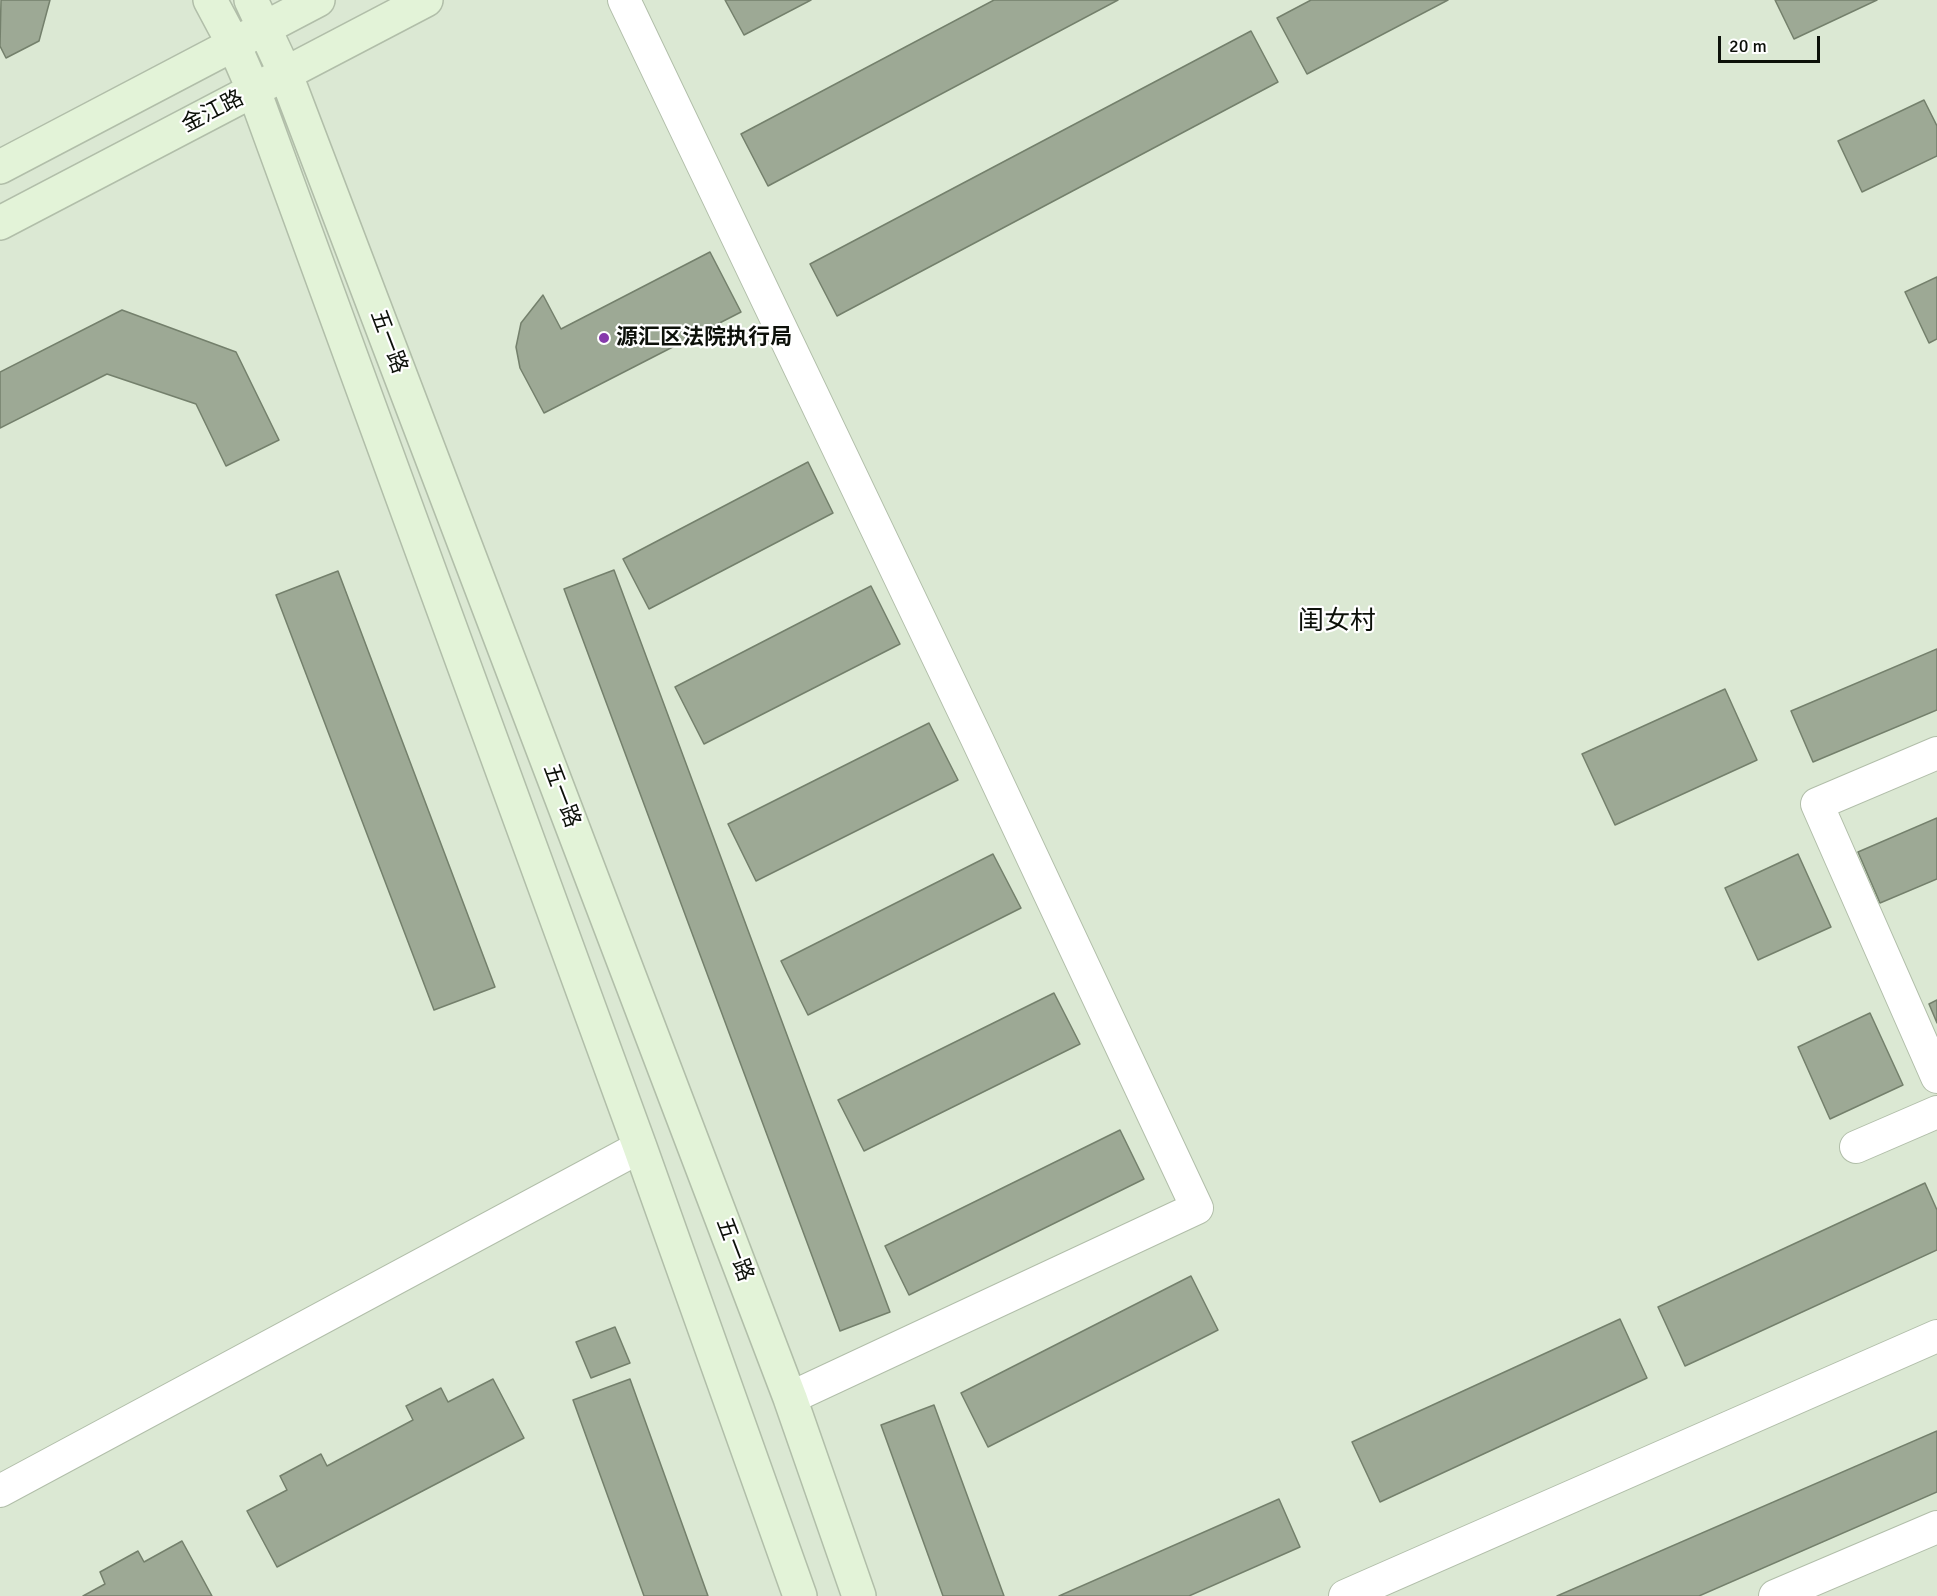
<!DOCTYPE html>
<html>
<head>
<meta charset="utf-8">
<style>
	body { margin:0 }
	#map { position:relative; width:1937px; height:1596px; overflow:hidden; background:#dbe8d3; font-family:Signika,sans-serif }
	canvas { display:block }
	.scale { position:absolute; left:1718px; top:36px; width:102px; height:27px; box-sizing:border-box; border:3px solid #0d110a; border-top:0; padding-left:8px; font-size:18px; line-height:21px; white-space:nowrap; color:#0d110a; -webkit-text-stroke:4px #fff; paint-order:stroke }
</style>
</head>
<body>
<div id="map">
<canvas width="1937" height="1596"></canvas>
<div class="scale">20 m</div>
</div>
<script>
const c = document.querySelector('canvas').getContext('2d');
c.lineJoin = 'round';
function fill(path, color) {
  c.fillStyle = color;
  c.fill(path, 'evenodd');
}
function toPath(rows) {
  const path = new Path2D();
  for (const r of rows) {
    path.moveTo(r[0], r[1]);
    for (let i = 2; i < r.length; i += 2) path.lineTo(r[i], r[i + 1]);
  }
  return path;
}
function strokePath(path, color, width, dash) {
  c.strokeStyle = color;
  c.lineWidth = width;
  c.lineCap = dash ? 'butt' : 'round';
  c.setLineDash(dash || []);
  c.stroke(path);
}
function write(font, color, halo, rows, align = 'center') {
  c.font = font + ' Signika,"Noto Sans SC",sans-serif';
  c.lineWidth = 4.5;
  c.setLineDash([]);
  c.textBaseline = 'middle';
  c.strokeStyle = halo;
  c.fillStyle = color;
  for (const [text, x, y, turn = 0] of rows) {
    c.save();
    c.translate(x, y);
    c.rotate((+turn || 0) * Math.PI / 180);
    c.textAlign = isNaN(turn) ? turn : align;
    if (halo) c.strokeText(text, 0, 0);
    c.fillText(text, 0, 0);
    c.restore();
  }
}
const building = toPath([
	[1,0,50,0,39,41,6,58,0,46,1,0],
	[725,0,811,0,744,35,725,0],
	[994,0,1118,0,768,186,741,134,994,0],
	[1311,0,1448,0,1307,74,1277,18,1311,0],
	[1775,0,1877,0,1794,39,1775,0],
	[1251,31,1278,82,837,316,810,264,1251,31],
	[1924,100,1937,126,1937,156,1862,192,1838,141,1924,100],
	[710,252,741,312,544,413,520,368,516,347,521,323,543,295,561,329,710,252],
	[1937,277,1937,339,1929,343,1905,292,1937,277],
	[122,310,236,352,279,440,226,466,196,404,107,374,0,428,0,372,122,310],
	[808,462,833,513,649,609,623,559,808,462],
	[614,570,890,1312,840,1331,564,589,614,570],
	[338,571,495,987,434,1010,276,595,338,571],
	[871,586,900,644,704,744,675,687,871,586],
	[1937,649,1937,710,1813,762,1791,711,1937,649],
	[1725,689,1757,760,1615,825,1582,754,1725,689],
	[929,723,958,780,756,881,728,824,929,723],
	[1937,818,1937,879,1880,903,1858,852,1937,818],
	[993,854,1021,908,808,1015,781,961,993,854],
	[1798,854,1831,927,1758,960,1725,888,1798,854],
	[1054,993,1080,1044,864,1151,838,1100,1054,993],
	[1937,1000,1937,1023,1929,1004,1937,1000],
	[1870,1013,1903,1085,1830,1119,1798,1047,1870,1013],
	[1120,1130,1144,1179,909,1295,885,1246,1120,1130],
	[1925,1183,1937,1210,1937,1250,1685,1366,1658,1307,1925,1183],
	[1191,1276,1218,1330,988,1447,961,1393,1191,1276],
	[1620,1319,1647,1378,1380,1502,1352,1442,1620,1319],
	[615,1327,630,1363,591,1378,576,1342,615,1327],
	[493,1379,524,1438,277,1567,247,1511,287,1490,280,1476,321,1454,327,1466,413,1420,406,1406,441,1388,448,1402,493,1379],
	[630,1379,708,1596,644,1596,573,1400,630,1379],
	[934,1405,1004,1596,943,1596,881,1425,934,1405],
	[1937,1431,1937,1492,1699,1596,1557,1596,1937,1431],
	[1279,1499,1300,1547,1189,1596,1059,1596,1279,1499],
	[182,1541,212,1596,83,1596,105,1584,100,1572,138,1551,144,1562,182,1541]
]);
fill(building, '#9da995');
strokePath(building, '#74806c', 1.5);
const street = toPath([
	[624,0,977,739,1197,1208,790,1398],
	[1937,753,1817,804,1937,1077],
	[1856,1147,1937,1112],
	[0,1491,640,1147],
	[1345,1596,1937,1336],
	[1775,1596,1937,1527]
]);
const secondary = toPath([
	[210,0,234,45,254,91,640,1147,800,1596],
	[251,0,286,75,790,1398,859,1596],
	[0,167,318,0],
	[0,223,426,0]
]);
strokePath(street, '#b1bea9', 34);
strokePath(secondary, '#b1bea9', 36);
strokePath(street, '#fff', 32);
strokePath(secondary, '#e3f3d8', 33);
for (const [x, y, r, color] of [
	[604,338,6,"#863aab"]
]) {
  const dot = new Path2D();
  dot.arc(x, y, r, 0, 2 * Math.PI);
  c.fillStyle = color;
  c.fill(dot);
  strokePath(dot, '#fff', 2);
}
write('22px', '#0d110a', '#fff', [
	["金江路",213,112,-27],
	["五一路",388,342,69],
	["五一路",561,796,69],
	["五一路",734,1250,69]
]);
write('bold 22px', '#0d110a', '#fff', [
	["源汇区法院执行局",616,338]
], 'left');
write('26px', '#0d110a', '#fff', [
	["闺女村",1337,622]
]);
</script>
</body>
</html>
